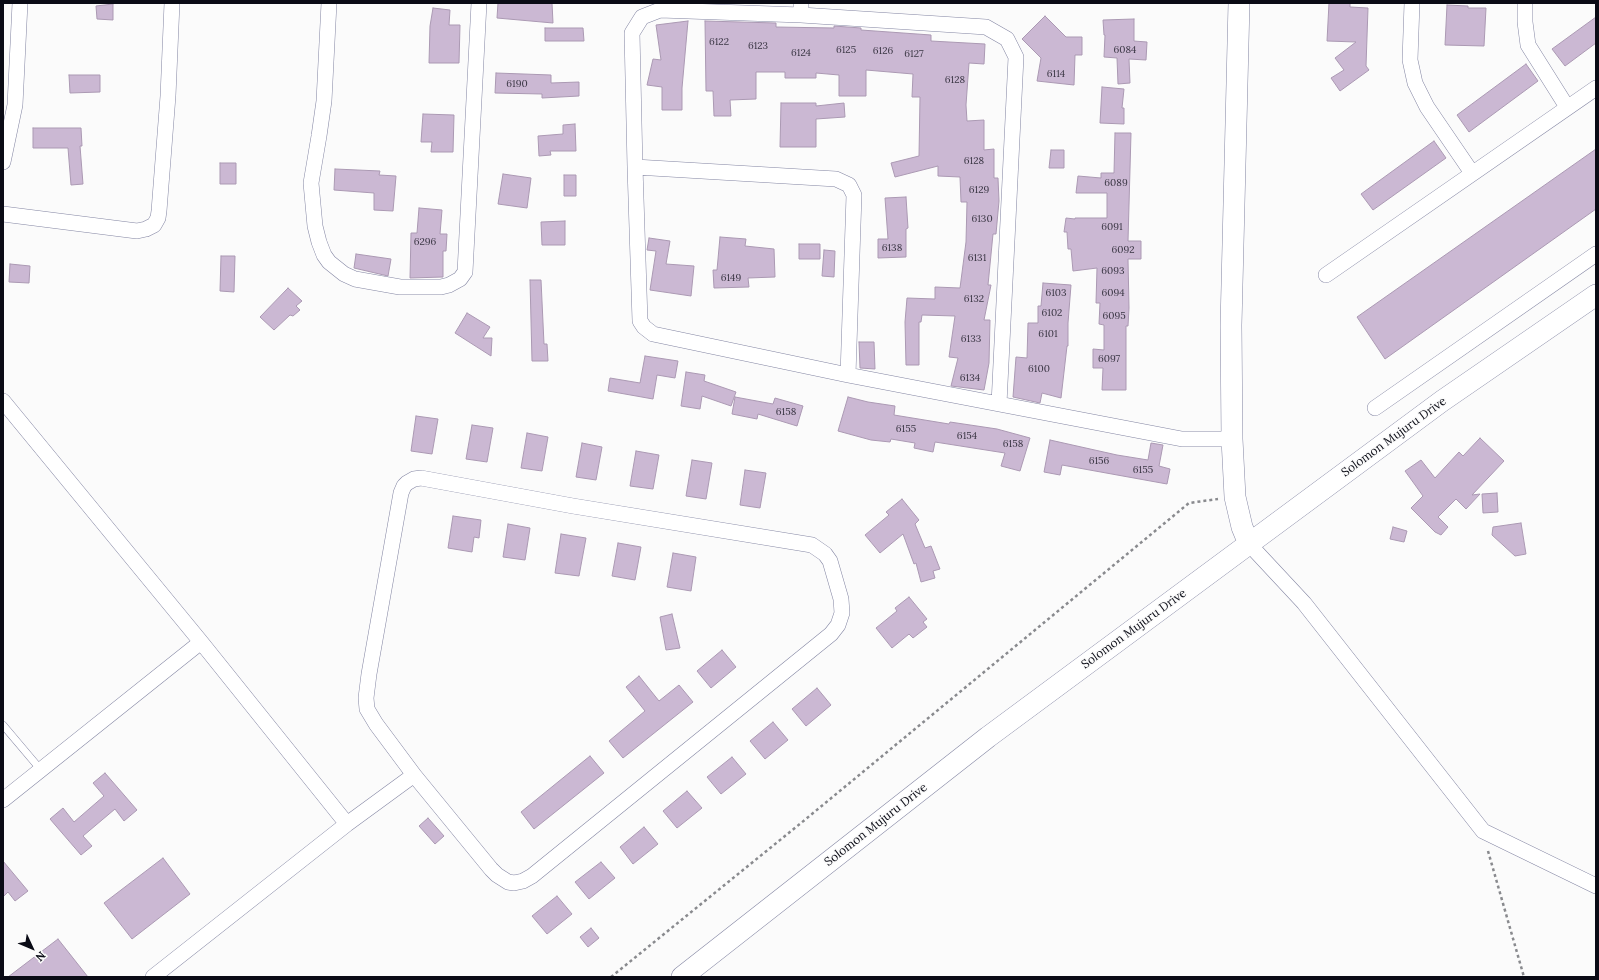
<!DOCTYPE html>
<html>
<head>
<meta charset="utf-8">
<style>
	body { margin:0 }
	#map { position:relative; width:1599px; height:980px; overflow:hidden; background:#fbfbfb; font-family:Lora,serif }
	canvas { display:block }
	.frame { position:absolute; inset:0; border:4px solid #0a0b15; pointer-events:none }
	.north { position:absolute; left:12px; top:928px; width:40px; height:40px; -webkit-text-stroke:3px #fbfbfb; paint-order:stroke; rotate:134deg; font-size:11px; font-weight:700; line-height:16px; text-align:center; color:#0a0b15 }
	.north::after { content:''; display:block; margin:auto; width:14px; height:18px; background:#0a0b15; clip-path:polygon(50% 0,100% 100%,50% 72%,0 100%) }
</style>
</head>
<body>
<div id="map">
<canvas width="1599" height="980"></canvas>
<div class="frame"></div>
<div class="north">N</div>
</div>
<script>
const c = document.querySelector('canvas').getContext('2d');
c.lineJoin = 'round';
function fill(path, color) {
  c.fillStyle = color;
  c.fill(path, 'evenodd');
}
function toPath(rows) {
  const path = new Path2D();
  for (const r of rows) {
    path.moveTo(r[0], r[1]);
    for (let i = 2; i < r.length; i += 2) path.lineTo(r[i], r[i + 1]);
  }
  return path;
}
function strokePath(path, color, width, dash) {
  c.strokeStyle = color;
  c.lineWidth = width;
  c.lineCap = dash ? 'butt' : 'round';
  c.setLineDash(dash || []);
  c.stroke(path);
}
function write(font, color, halo, rows, align = 'center') {
  c.font = font + ' Lora,serif';
  c.lineWidth = 3;
  c.setLineDash([]);
  c.textBaseline = 'middle';
  c.strokeStyle = halo;
  c.fillStyle = color;
  for (const [text, x, y, turn = 0] of rows) {
    c.save();
    c.translate(x, y);
    c.rotate((+turn || 0) * Math.PI / 180);
    c.textAlign = isNaN(turn) ? turn : align;
    if (halo) c.strokeText(text, 0, 0);
    c.fillText(text, 0, 0);
    c.restore();
  }
}
const building = toPath([
	[498,3,552,3,553,23,497,18,498,3],
	[1329,3,1350,3,1350,7,1368,8,1366,66,1369,70,1340,91,1331,78,1344,70,1335,58,1356,42,1327,41,1329,3],
	[113,4,113,20,97,19,96,6,113,4],
	[1447,5,1468,6,1468,8,1486,8,1484,46,1445,45,1447,5],
	[433,8,450,10,449,25,460,25,459,63,429,63,430,26,433,8],
	[1045,16,1066,37,1082,37,1082,55,1075,55,1074,85,1037,81,1041,58,1022,39,1045,16],
	[1596,17,1596,43,1565,66,1552,49,1596,17],
	[1134,19,1134,41,1147,42,1146,60,1129,59,1130,83,1118,84,1117,58,1104,57,1105,35,1104,35,1103,20,1134,19],
	[688,21,682,88,682,110,662,110,662,87,647,85,653,59,661,60,656,25,688,21],
	[705,21,776,23,776,27,834,28,834,26,861,28,861,30,931,35,931,41,985,44,984,64,969,63,966,105,967,121,984,120,984,150,994,149,994,178,998,178,999,201,996,234,993,234,988,285,991,285,984,320,990,320,989,363,984,390,951,386,958,358,949,357,955,316,922,315,921,322,919,322,919,365,906,365,905,322,907,298,935,299,935,287,960,288,966,242,967,202,961,202,960,177,938,176,938,166,895,177,891,163,919,156,920,97,912,97,913,74,866,70,866,96,839,96,839,75,816,73,816,78,785,78,785,72,756,72,756,99,730,100,731,116,714,116,713,91,706,91,705,21],
	[545,28,583,28,584,41,545,41,545,28],
	[1526,64,1538,81,1469,132,1457,115,1526,64],
	[496,73,551,75,551,83,579,82,579,96,542,98,542,94,495,93,496,73],
	[69,75,100,75,100,92,70,93,69,75],
	[1102,87,1124,89,1122,108,1124,108,1124,124,1100,123,1102,87],
	[781,103,816,103,816,106,844,103,845,117,816,119,816,147,780,147,781,103],
	[423,114,454,115,453,152,431,152,432,142,421,142,423,114],
	[575,124,576,151,550,151,551,155,539,156,538,136,563,134,563,125,575,124],
	[33,128,81,128,82,146,80,146,83,184,71,185,68,148,33,148,33,128],
	[1115,133,1131,133,1128,241,1141,241,1141,259,1128,259,1129,308,1128,326,1126,326,1126,390,1102,390,1103,368,1093,368,1093,349,1104,350,1104,325,1099,324,1100,303,1096,303,1097,268,1073,271,1071,249,1068,249,1067,232,1064,232,1066,218,1075,219,1075,218,1107,218,1107,193,1076,193,1078,176,1101,178,1101,173,1114,173,1115,133],
	[1434,141,1446,158,1373,210,1361,194,1434,141],
	[1596,149,1596,209,1385,359,1357,317,1596,149],
	[1051,150,1064,150,1064,168,1049,168,1051,150],
	[220,163,236,163,236,184,220,184,220,163],
	[335,169,380,171,379,175,396,176,393,211,374,210,374,193,334,190,335,169],
	[503,174,531,178,527,208,498,204,503,174],
	[564,175,576,175,576,196,564,196,564,175],
	[906,197,908,228,906,229,906,257,878,258,878,239,888,239,885,198,906,197],
	[419,208,442,210,440,234,447,234,446,251,443,251,443,277,410,278,411,233,417,233,419,208],
	[565,221,565,245,542,245,541,222,565,221],
	[720,237,746,239,745,246,774,249,775,277,748,278,749,287,714,288,713,270,717,270,720,237],
	[649,238,670,241,666,264,694,266,691,296,650,290,656,251,647,250,649,238],
	[799,244,820,244,820,259,799,259,799,244],
	[824,250,835,251,834,277,822,276,824,250],
	[356,254,391,259,388,276,354,268,356,254],
	[221,256,235,256,234,292,220,291,221,256],
	[10,264,30,266,29,283,9,282,10,264],
	[530,280,541,280,544,344,547,344,548,361,532,361,530,280],
	[1043,283,1071,285,1068,323,1068,346,1067,346,1061,398,1042,393,1040,403,1013,397,1016,357,1027,358,1028,323,1038,323,1038,306,1041,306,1043,283],
	[288,288,302,301,296,306,300,310,293,316,290,315,274,330,260,317,288,288],
	[467,313,490,327,483,338,492,338,491,356,455,333,467,313],
	[859,342,874,342,875,369,860,368,859,342],
	[645,356,678,361,675,378,657,375,653,399,608,391,610,378,640,383,645,356],
	[686,372,705,375,704,381,736,392,731,406,702,396,700,409,681,406,686,372],
	[735,397,773,404,775,398,803,406,797,426,758,414,757,419,732,414,735,397],
	[848,397,868,402,895,406,894,415,949,424,950,422,997,429,1030,438,1020,471,1001,466,1005,453,935,442,933,452,914,448,915,443,891,439,890,442,871,440,838,431,848,397],
	[416,416,438,419,432,454,411,451,416,416],
	[472,425,493,428,487,462,466,459,472,425],
	[527,433,548,437,542,471,521,468,527,433],
	[1480,438,1504,461,1472,495,1480,494,1466,509,1456,499,1438,517,1448,527,1441,535,1435,532,1411,508,1423,496,1405,471,1421,460,1435,478,1459,452,1463,456,1480,438],
	[1050,440,1117,455,1148,460,1151,443,1163,445,1159,466,1170,469,1167,484,1062,465,1060,475,1044,472,1050,440],
	[582,443,602,447,596,480,576,477,582,443],
	[636,451,659,455,653,489,630,486,636,451],
	[692,460,712,463,706,499,686,496,692,460],
	[745,470,766,473,760,508,740,505,745,470],
	[1497,493,1498,512,1483,513,1482,494,1497,493],
	[902,499,919,520,915,524,925,548,931,546,940,569,933,571,935,578,921,582,916,563,914,564,903,534,880,553,865,535,889,515,886,512,902,499],
	[453,516,481,520,479,538,474,537,472,552,448,548,453,516],
	[1521,523,1526,554,1515,556,1492,535,1493,527,1521,523],
	[508,524,530,528,525,560,503,557,508,524],
	[1393,527,1407,531,1404,542,1390,539,1393,527],
	[561,534,586,538,579,576,555,573,561,534],
	[618,543,641,547,635,580,612,576,618,543],
	[673,553,696,557,691,591,667,587,673,553],
	[909,597,927,619,923,622,927,627,913,638,909,634,892,648,876,628,897,611,895,608,909,597],
	[672,614,680,648,666,650,660,617,672,614],
	[722,650,736,667,711,688,697,671,722,650],
	[639,676,659,701,679,685,693,702,623,758,609,741,645,711,626,687,639,676],
	[817,688,831,705,806,726,792,709,817,688],
	[773,722,788,740,765,759,750,741,773,722],
	[590,756,604,773,534,829,521,812,590,756],
	[732,757,746,774,721,794,707,777,732,757],
	[105,773,137,810,124,821,115,809,83,836,92,846,81,855,50,819,63,808,74,822,104,796,93,783,105,773],
	[687,791,702,808,677,828,663,811,687,791],
	[428,818,444,836,435,844,419,826,428,818],
	[644,827,658,844,633,864,620,847,644,827],
	[163,858,190,894,132,939,104,903,163,858],
	[3,861,28,891,15,901,8,892,3,897,3,861],
	[601,862,615,878,589,899,575,882,601,862],
	[557,896,572,914,547,934,532,916,557,896],
	[591,928,599,938,588,947,580,937,591,928],
	[58,939,88,977,8,977,58,939]
]);
fill(building, '#cbb8d3');
strokePath(building, '#ab99b3', 1);
const lane = toPath([
	[3,725,41,770]
]);
const street = toPath([
	[329,3,324,101,319,136,311,183,315,226,319,242,324,255,329,262,344,274,355,279,400,287,441,287,449,285,460,279,465,272,479,3],
	[801,3,801,15,986,27,1007,39,1016,57,999,404,1182,439,1232,439],
	[1412,3,1410,60,1415,83,1427,107,1472,173],
	[1525,3,1525,22,1528,45,1567,107],
	[801,15,660,10,642,17,632,33,635,167,640,321,644,327,653,334,848,375,999,404],
	[3,162,15,105,20,3],
	[635,167,836,179,849,185,854,195,848,375],
	[3,214,137,231,146,229,154,225,158,218,159,211,168,96,172,3],
	[1326,275,1596,88],
	[3,401,201,642,347,824],
	[1375,408,1596,254],
	[421,478,573,506,812,545,825,554,830,561,841,599,842,613,838,625,831,634,532,876,523,881,514,883,508,882,497,875,491,869,414,775,376,724,367,709,366,698,369,674,401,493,404,486,407,483,414,479,421,478],
	[1249,544,1304,603,1483,831,1596,886],
	[3,800,201,642],
	[153,977,347,824,414,775]
]);
const secondary = toPath([
	[1239,3,1231,325,1232,439,1235,497,1242,527,1249,544],
	[682,977,988,737,1442,401,1596,295]
]);
strokePath(lane, '#8486a3', 8);
strokePath(street, '#8486a3', 16);
strokePath(secondary, '#8486a3', 22);
strokePath(toPath([
	[1488,851,1524,977],
	[611,977,801,823,1189,503,1218,499]
]), '#898a8e', 2.5, [3, 3]);
strokePath(lane, '#fff', 7);
strokePath(street, '#fff', 15);
strokePath(secondary, '#fff', 21);
write('10px', '#3a3644', null, [
	["6122",719,42],
	["6123",758,46],
	["6125",846,50],
	["6084",1125,50],
	["6126",883,51],
	["6124",801,53],
	["6127",914,54],
	["6114",1056,74],
	["6128",955,80],
	["6190",517,84],
	["6128",974,161],
	["6089",1116,183],
	["6129",979,190],
	["6130",982,219],
	["6091",1112,227],
	["6296",425,242],
	["6138",892,248],
	["6092",1123,250],
	["6131",977,258],
	["6093",1113,271],
	["6149",731,278],
	["6103",1056,293],
	["6094",1113,293],
	["6132",974,299],
	["6102",1052,313],
	["6095",1114,316],
	["6101",1048,334],
	["6133",971,339],
	["6097",1109,359],
	["6100",1039,369],
	["6134",970,378],
	["6158",786,412],
	["6155",906,429],
	["6154",967,436],
	["6158",1013,444],
	["6156",1099,461],
	["6155",1143,470]
]);
write('12px', '#0a0b15', '#fbfbfb', [
	["Solomon Mujuru Drive",1394,437,-36],
	["Solomon Mujuru Drive",1134,629,-36],
	["Solomon Mujuru Drive",876,825,-38]
]);
</script>
</body>
</html>
